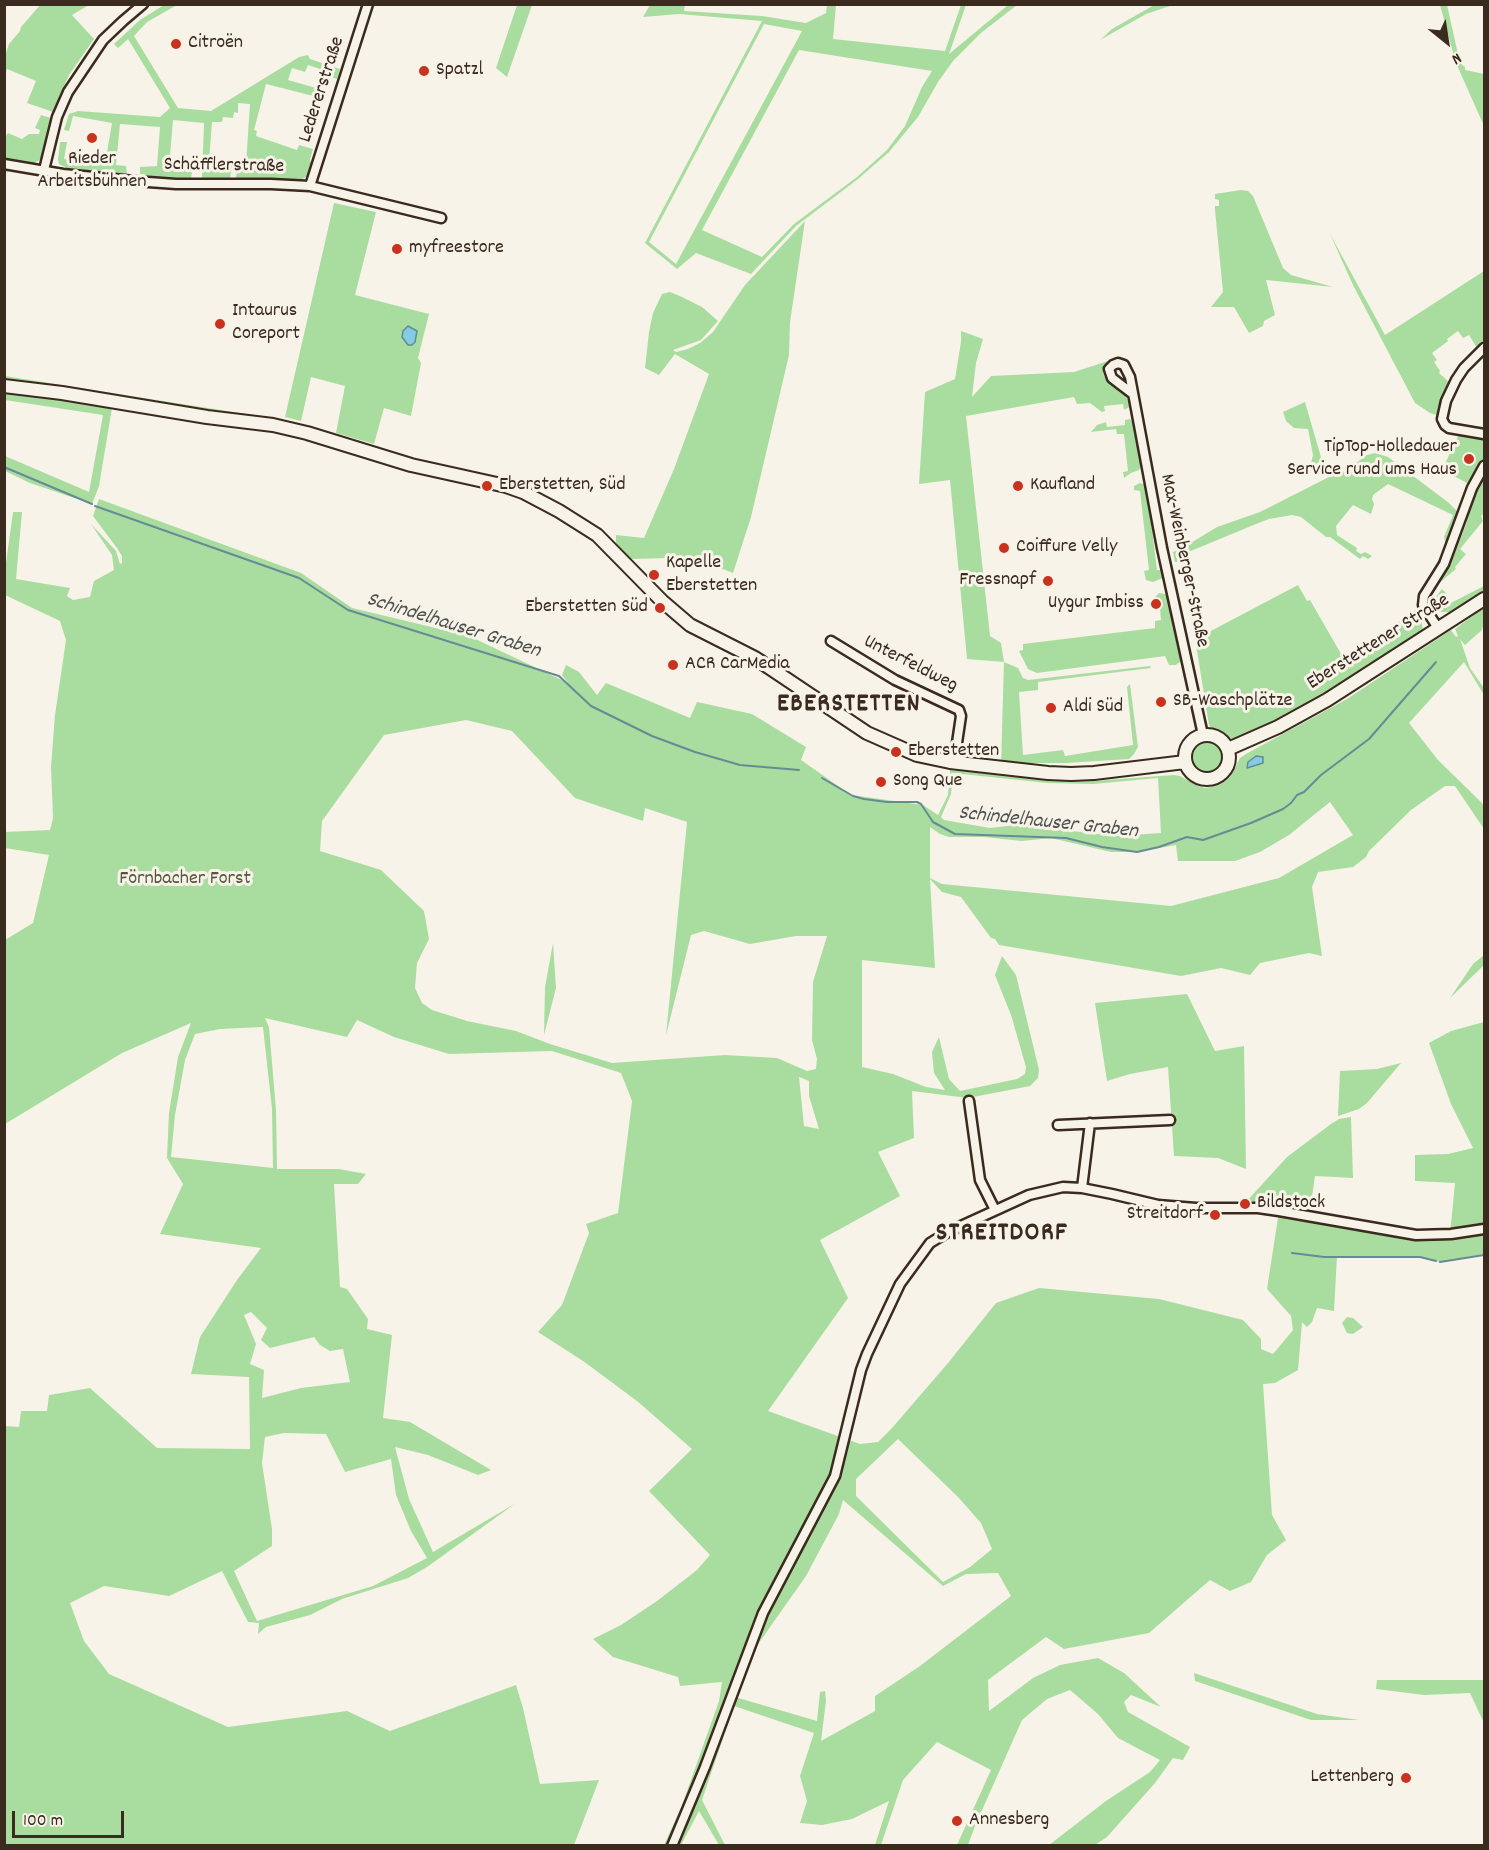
<!DOCTYPE html>
<html>
<head>
<meta charset="utf-8">
<style>
	body { margin:0 }
	#map { position:relative; width:1489px; height:1850px; overflow:hidden; background:#f7f3e8; font-family:Dekko,sans-serif }
	canvas { display:block }
	.frame { position:absolute; inset:0; border:6px solid #3b2a1e; pointer-events:none }
	.north { position:absolute; left:1417px; top:12px; width:60px; height:60px; -webkit-text-stroke:4px #f7f3e8; paint-order:stroke; rotate:150deg; font-size:16px; font-weight:700; line-height:24px; text-align:center; color:#3b2a1e }
	.north::after { content:''; display:block; margin:auto; width:21px; height:27px; background:#3b2a1e; clip-path:polygon(50% 0,100% 100%,50% 72%,0 100%) }
	.scale { position:absolute; left:12px; top:1811px; width:112px; height:27px; box-sizing:border-box; border:3px solid #3b2a1e; border-top:0; padding-left:8px; font-size:18px; line-height:21px; white-space:nowrap; color:#3b2a1e; -webkit-text-stroke:4px #f7f3e8; paint-order:stroke }
</style>
</head>
<body>
<div id="map">
<canvas width="1489" height="1850"></canvas>
<div class="frame"></div>
<div class="north">N</div>
<div class="scale">100 m</div>
</div>
<script>
const c = document.querySelector('canvas').getContext('2d');
c.lineJoin = 'round';
function fill(path, color) {
  c.fillStyle = color;
  c.fill(path, 'evenodd');
}
function toPath(rows) {
  const path = new Path2D();
  for (const r of rows) {
    if (r.length === 3) {
      path.moveTo(r[0] + r[2], r[1]);
      path.arc(r[0], r[1], r[2], 0, 2 * Math.PI);
      continue;
    }
    path.moveTo(r[0], r[1]);
    for (let i = 2; i < r.length; i += 2) path.lineTo(r[i], r[i + 1]);
  }
  return path;
}
function strokePath(path, color, width, dash) {
  c.strokeStyle = color;
  c.lineWidth = width;
  c.lineCap = dash ? 'butt' : 'round';
  c.setLineDash(dash || []);
  c.stroke(path);
}
function write(font, color, halo, rows, align = 'center') {
  c.font = font + ' Dekko,sans-serif';
  c.lineWidth = 6;
  c.setLineDash([]);
  c.textBaseline = 'middle';
  c.strokeStyle = halo;
  c.fillStyle = color;
  for (const [text, x, y, turn = 0] of rows) {
    c.save();
    c.translate(x, y);
    c.rotate((+turn || 0) * Math.PI / 180);
    c.textAlign = isNaN(turn) ? turn : align;
    if (halo) c.strokeText(text, 0, 0);
    c.fillText(text, 0, 0);
    c.restore();
  }
}
fill(toPath([
	[41,4,89,5,72,15,94,39,69,75,53,112,27,103,36,81,7,69,5,74,5,56,9,44,20,31,21,27],
	[685,4,684,11,762,16,806,23,826,13,827,5,836,5,833,39,945,51,961,5,966,5,949,54,1008,5,1017,5,981,33,953,61,938,82,918,117,889,152,858,179,796,226,751,274,696,253,677,269,645,243,762,21,679,14,643,17,650,5],
	[764,24,802,31,676,264,649,242],
	[799,50,932,71,922,87,905,126,887,150,857,177,794,224,762,257,702,230],
	[1156,4,1173,5,1146,14,1100,40,1112,29],
	[164,5,177,5,147,22,134,36,178,108,211,111,299,57,308,55,310,59,340,69,337,79,328,76,329,72,308,65,305,72,292,68,288,80,323,90,325,99,266,84,254,130,257,131,256,136,297,150,299,145,313,149,310,160,312,165,306,177,299,181,236,179,237,164,246,164,250,104,238,103,238,113,234,112,233,118,223,117,222,122,212,122,209,162,232,164,230,179,202,178,204,123,173,120,170,156,165,156,164,168,192,170,191,179,140,176,140,167,157,166,160,127,120,124,116,165,126,166,127,175,78,169,66,170,65,167,59,164,58,160,60,142,67,142,64,159,105,164,112,123,73,116,69,131,64,130,69,114,78,111,160,117,170,108,128,39,118,48,114,44,140,20],
	[517,5,532,5,507,77,496,68],
	[1440,5,1447,5,1460,63,1465,67,1465,70,1484,74,1484,126,1456,63],
	[41,115,51,118,41,159,33,164,5,158,4,138,8,133,22,139,29,134,39,134,40,130,35,128],
	[1241,190,1248,191,1253,196,1283,268,1291,275,1333,287,1266,280,1275,315,1264,321,1263,326,1249,333,1234,307,1211,307,1223,292,1215,210,1215,206,1219,206,1219,200,1215,199,1215,194],
	[334,203,376,212,355,295,429,314,418,358,421,363,411,416,384,408,374,444,336,433,345,386,311,377,301,421,285,417],
	[805,221,790,322,789,355,751,517,733,573,702,561,669,558,631,559,616,547,616,535,644,538,674,469,709,374,675,354,659,375,645,368,649,332,653,313,662,294,670,292,682,297,702,307,718,321,701,340,673,350,676,352,688,349,700,343,713,332,745,285],
	[1330,234,1385,335,1484,271,1484,344,1477,348,1469,335,1463,338,1458,331,1447,339,1448,341,1432,353,1437,360,1434,362,1440,371,1439,373,1451,384,1439,416,1430,413,1415,403,1353,285],
	[961,331,983,339,976,363,972,397,991,376,1074,372,1108,361,1103,368,1104,376,1108,382,1123,391,1131,406,1124,410,1123,404,1104,406,1105,411,1102,412,1090,403,1077,404,1074,397,966,416,990,636,1001,643,1004,662,1018,668,1023,678,1028,680,1150,666,1151,668,1038,682,1038,690,1019,692,1023,755,1063,750,1065,756,1133,745,1127,687,1130,684,1138,747,1134,754,1129,759,1066,763,1001,763,1004,662,967,659,950,480,919,484,925,392,955,379,961,342],
	[5,376,271,418,272,421,5,383],
	[5,392,112,408,99,486,92,504,30,483,5,471,5,456,89,492,103,415,5,400],
	[1305,402,1325,471,1310,468,1313,455,1308,429,1294,428,1286,421,1283,412],
	[1130,419,1133,424,1141,465,1139,470,1131,473,1124,478,1123,472,1128,471,1124,434,1117,434,1116,429,1091,432,1097,425,1106,422,1107,427,1125,425,1125,420],
	[1459,434,1484,437,1484,458,1471,485,1442,470],
	[1375,453,1388,457,1449,503,1458,512,1459,519,1446,545,1444,537,1453,515,1388,484,1373,495,1372,499,1374,504,1371,514,1353,505,1336,526,1337,535,1357,548,1356,551,1361,554,1365,552,1372,556,1368,559,1363,556,1360,559,1330,537,1326,537,1301,517,1292,515,1269,519,1256,524,1186,553,1182,556,1181,562,1175,562,1173,552,1181,549,1181,546,1194,541,1217,527,1260,512,1331,476,1345,471,1367,455],
	[1484,473,1484,513,1481,516,1483,521,1460,549,1466,554,1455,567,1456,569,1438,584,1454,555,1467,522,1465,518,1475,488],
	[1140,483,1143,484,1147,489,1157,570,1163,570,1163,578,1153,582,1146,580,1144,571,1149,570,1140,491,1134,490,1134,486],
	[99,499,301,573,352,608,469,636,568,683,562,675,566,665,579,672,597,695,606,683,690,718,697,702,752,714,806,747,801,760,851,795,923,805,938,815,948,795,950,770,1047,780,1093,781,1174,775,1180,776,1198,786,1205,788,1219,785,1230,777,1240,758,1246,754,1347,699,1451,630,1456,637,1458,636,1455,629,1484,607,1484,622,1482,630,1465,645,1460,639,1470,668,1484,688,1484,695,1464,662,1409,723,1438,760,1484,805,1484,829,1455,786,1445,786,1411,810,1369,851,1366,857,1353,867,1318,872,1312,887,1322,956,1309,953,1260,963,1250,975,1221,968,1181,976,999,945,995,939,991,938,961,897,942,892,930,879,935,968,862,960,862,1067,893,1074,926,1087,945,1090,934,1073,932,1052,939,1037,949,1079,960,1091,1017,1079,1025,1074,1026,1067,1011,1015,995,975,1002,956,1016,975,1039,1070,1038,1078,1030,1086,968,1098,912,1091,914,1138,878,1152,900,1196,820,1240,848,1298,768,1411,860,1444,878,1442,892,1428,948,1363,996,1303,1039,1288,1159,1299,1243,1320,1261,1339,1261,1349,1273,1354,1293,1330,1291,1316,1267,1289,1279,1211,1390,1231,1450,1234,1455,1183,1415,1181,1415,1155,1448,1154,1473,1148,1451,1104,1429,1043,1451,1031,1484,1022,1484,1254,1440,1262,1420,1257,1337,1256,1334,1311,1317,1308,1312,1322,1307,1327,1302,1322,1298,1370,1275,1383,1263,1384,1272,1515,1286,1540,1267,1555,1251,1582,1230,1591,1210,1580,1149,1633,1064,1649,1046,1637,988,1680,989,1711,1033,1678,1060,1665,1098,1658,1124,1673,1161,1707,1131,1695,1124,1702,1128,1712,1190,1747,1183,1760,1173,1758,1155,1783,1107,1837,1095,1845,1049,1845,1106,1801,1150,1772,1160,1760,1118,1738,1098,1714,1070,1690,1047,1699,1022,1720,975,1826,968,1845,957,1845,991,1770,937,1742,903,1780,881,1845,875,1845,889,1801,852,1819,822,1825,800,1823,807,1801,800,1776,814,1733,734,1706,702,1800,725,1845,719,1845,699,1811,681,1845,664,1845,681,1808,719,1701,722,1682,680,1686,678,1677,613,1657,593,1639,621,1625,657,1601,697,1570,710,1555,649,1491,692,1449,637,1401,583,1361,538,1332,562,1305,589,1233,586,1224,618,1213,632,1101,621,1073,552,1051,449,1054,394,1037,357,1020,347,1037,265,1018,269,1027,276,1110,277,1169,339,1169,366,1174,358,1184,334,1184,340,1287,347,1289,368,1319,367,1329,392,1335,383,1418,410,1422,491,1470,478,1475,428,1455,395,1447,409,1499,433,1552,516,1503,427,1567,408,1578,342,1599,310,1615,266,1627,258,1634,259,1623,248,1622,222,1571,169,1596,104,1586,70,1603,84,1641,109,1674,228,1727,347,1711,390,1731,516,1685,523,1708,540,1784,599,1780,574,1845,5,1845,5,1426,19,1427,21,1411,47,1411,49,1395,90,1388,157,1448,250,1449,249,1377,191,1374,200,1337,237,1280,261,1248,160,1234,183,1184,167,1158,169,1113,178,1057,191,1023,122,1053,5,1124,5,940,33,923,49,855,5,848,4,832,50,830,53,818,51,767,55,715,66,640,60,621,5,595,5,570,13,512,22,512,16,579,70,588,67,596,73,600,90,597,94,581,114,570,112,555,91,524,116,551,120,564,122,563,122,556,117,548,93,516],
	[466,720,512,731,575,798,643,821,645,808,687,822,666,1035,691,935,704,931,750,944,796,936,827,936,813,982,812,1040,817,1059,816,1069,807,1071,777,1058,725,1055,612,1063,550,1044,516,1031,467,1021,432,1010,422,1003,415,988,417,963,429,939,424,911,381,870,320,851,322,821,384,735],
	[953,773,1047,783,1093,784,1158,778,1161,833,1118,836,1016,825,990,828,944,820,941,817,951,794],
	[1330,802,1353,835,1279,878,1171,906,942,884,930,878,930,827,940,834,949,837,984,837,1022,841,1051,838,1111,852,1137,852,1176,845,1178,861,1235,861,1260,852,1289,835],
	[263,1027,272,1109,273,1168,171,1157,175,1115,185,1060,195,1034,220,1029],
	[799,1077,809,1081,809,1096,819,1129,804,1126],
	[251,1312,267,1328,261,1340,270,1348,314,1337,320,1345,330,1351,343,1349,350,1382,301,1388,262,1398,264,1370,250,1364,256,1344,244,1315],
	[284,1433,326,1434,345,1472,391,1459,396,1495,411,1531,427,1558,373,1586,257,1621,234,1571,272,1546,272,1529,262,1463,265,1437],
	[898,1439,958,1497,981,1523,992,1549,970,1567,943,1582,856,1496,856,1479],
	[843,1500,943,1586,966,1574,998,1573,1011,1596,920,1666,875,1696,875,1711,821,1741,826,1701,825,1691,820,1692,817,1721,735,1697,756,1647,806,1576,839,1514],
	[1298,585,1307,601,1310,600,1344,659,1417,610,1420,614,1423,630,1421,634,1318,700,1280,721,1237,739,1228,738,1213,731,1209,725,1188,595,1207,633],
	[1484,586,1484,593,1449,612,1435,612,1430,605,1442,589,1447,594,1440,600,1438,605,1443,607],
	[1159,593,1166,594,1168,596,1181,661,1176,665,1169,665,1165,656,1037,673,1028,669,1019,651,1023,650,1023,644,1155,628,1155,621,1161,620,1159,598,1153,599],
	[1206,756,19],
	[553,943,556,988,544,1035,545,987],
	[1484,955,1484,965,1450,998,1473,964],
	[1187,994,1215,1051,1244,1046,1246,1169,1218,1158,1174,1156,1168,1067,1130,1074,1107,1081,1095,1003],
	[1401,1063,1367,1103,1359,1109,1338,1116,1340,1071,1377,1069],
	[1351,1117,1353,1178,1315,1176,1310,1210,1246,1202,1287,1157,1331,1124,1339,1119],
	[1347,1317,1353,1318,1363,1327,1353,1334,1347,1333,1342,1323],
	[1194,1673,1317,1714,1359,1720,1311,1720,1195,1681],
	[1377,1680,1484,1680,1484,1723,1470,1693,1424,1695,1376,1689]
]), '#a9dd9f');
const water = toPath([
	[408,326,417,331,415,342,412,345,408,345,402,337,403,331,408,326],
	[1256,756,1263,757,1263,763,1247,768,1248,762,1256,756]
]);
fill(water, '#83cce4');
strokePath(water, '#668b95', 1.5);
strokePath(toPath([
	[162,403,221,413],
	[4,467,92,504],
	[95,506,299,578,348,610,559,676,591,706,652,736,695,752,740,765,799,770],
	[822,778,853,796,864,799,887,802,917,802,921,804,933,822,955,834,1066,838,1102,847,1137,852,1159,847,1187,837,1203,840,1251,823,1283,809,1291,803,1297,795,1304,792,1321,775,1369,739,1436,662],
	[1292,1253,1324,1257,1420,1257,1436,1261],
	[1440,1262,1484,1255]
]), '#668b95', 2);
const minor = toPath([
	[4,164,63,174,134,181,176,184,271,184,310,186,441,218],
	[44,170,57,117,68,92,103,40,123,21,143,4],
	[310,186,368,4],
	[1484,348,1464,368,1456,380,1446,401,1442,419,1445,425,1449,428,1484,434],
	[1133,394,1112,378,1109,369,1113,365,1118,363,1124,365,1130,377,1162,548,1203,735],
	[1438,628,1423,605,1424,596,1444,564,1472,488,1484,466],
	[831,641,895,680,959,710,961,716,954,763],
	[969,1101,980,1180,995,1210],
	[1058,1125,1170,1120],
	[1082,1188,1090,1123],
	[672,1846,705,1767,763,1613,835,1476,861,1370,867,1354,900,1284,930,1243,948,1232,1029,1195,1063,1187,1082,1188,1112,1194,1158,1205,1196,1208,1258,1208,1279,1211,1416,1235,1451,1234,1484,1229]
]);
const secondary = toPath([
	[4,386,62,393,207,417,273,425,307,433,411,465,506,486,523,492,559,511,597,535,662,601,690,625,755,658,867,733,917,755,950,762,1048,773,1071,774,1094,773,1185,762],
	[1207,757,22],
	[1228,749,1278,727,1327,700,1484,599]
]);
strokePath(minor, '#3b2a1e', 13);
strokePath(secondary, '#3b2a1e', 16);
strokePath(minor, '#f7f3e8', 8);
strokePath(secondary, '#f7f3e8', 12);
for (const [x, y, r, color] of [
	[176,44,6,"#c8321e"],
	[424,71,6,"#c8321e"],
	[92,138,6,"#c8321e"],
	[397,249,6,"#c8321e"],
	[220,324,6,"#c8321e"],
	[1469,459,6,"#c8321e"],
	[487,486,6,"#c8321e"],
	[1018,486,6,"#c8321e"],
	[1004,548,6,"#c8321e"],
	[654,575,6,"#c8321e"],
	[1048,581,6,"#c8321e"],
	[1156,604,6,"#c8321e"],
	[660,608,6,"#c8321e"],
	[673,665,6,"#c8321e"],
	[1161,702,6,"#c8321e"],
	[1051,708,6,"#c8321e"],
	[896,752,6,"#c8321e"],
	[881,782,6,"#c8321e"],
	[1245,1204,6,"#c8321e"],
	[1215,1215,6,"#c8321e"],
	[1406,1778,6,"#c8321e"],
	[957,1821,6,"#c8321e"]
]) {
  const dot = new Path2D();
  dot.arc(x, y, r, 0, 2 * Math.PI);
  c.fillStyle = color;
  c.fill(dot);
  strokePath(dot, '#f7f3e8', 2);
}
write('20px', '#3b2a1e', '#f7f3e8', [
	["Citroën",188,44],
	["Spatzl",436,71],
	["Rieder",92,160,"center"],
	["Arbeitsbühnen",92,183,"center"],
	["myfreestore",409,249],
	["Intaurus",232,312],
	["Coreport",232,335],
	["TipTop-Holledauer",1457,448,"right"],
	["Service rund ums Haus",1457,471,"right"],
	["Eberstetten, Süd",499,486],
	["Kaufland",1030,486],
	["Coiffure Velly",1016,548],
	["Kapelle",666,564],
	["Eberstetten",666,587],
	["Fressnapf",1036,581,"right"],
	["Uygur Imbiss",1144,604,"right"],
	["Eberstetten Süd",648,608,"right"],
	["ACR CarMedia",685,665],
	["SB-Waschplätze",1173,702],
	["Aldi Süd",1063,708],
	["Eberstetten",908,752],
	["Song Que",893,782],
	["Bildstock",1257,1204],
	["Streitdorf",1203,1215,"right"],
	["Lettenberg",1394,1778,"right"],
	["Annesberg",969,1821]
], 'left');
write('20px', '#3b2a1e', '#f7f3e8', [
	["Ledererstraße",323,90,-72],
	["Schäfflerstraße",224,167,1],
	["Max-Weinberger-Straße",1183,561,78],
	["Eberstettener Straße",1379,643,-32],
	["Unterfeldweg",910,665,27]
]);
write('20px', '#56573e', '#f7f3e8', [
	["Förnbacher Forst",185,880]
]);
write('italic 21px', '#4d5250', '#f7f3e8', [
	["Schindelhauser Graben",453,627,17],
	["Schindelhauser Graben",1048,824,6]
]);
c.letterSpacing = '1.5px';
write('bold 26px', '#3b2a1e', '#f7f3e8', [
	["EBERSTETTEN",849,706],
	["STREITDORF",1002,1235]
]);
c.letterSpacing = '0px';
</script>
</body>
</html>
